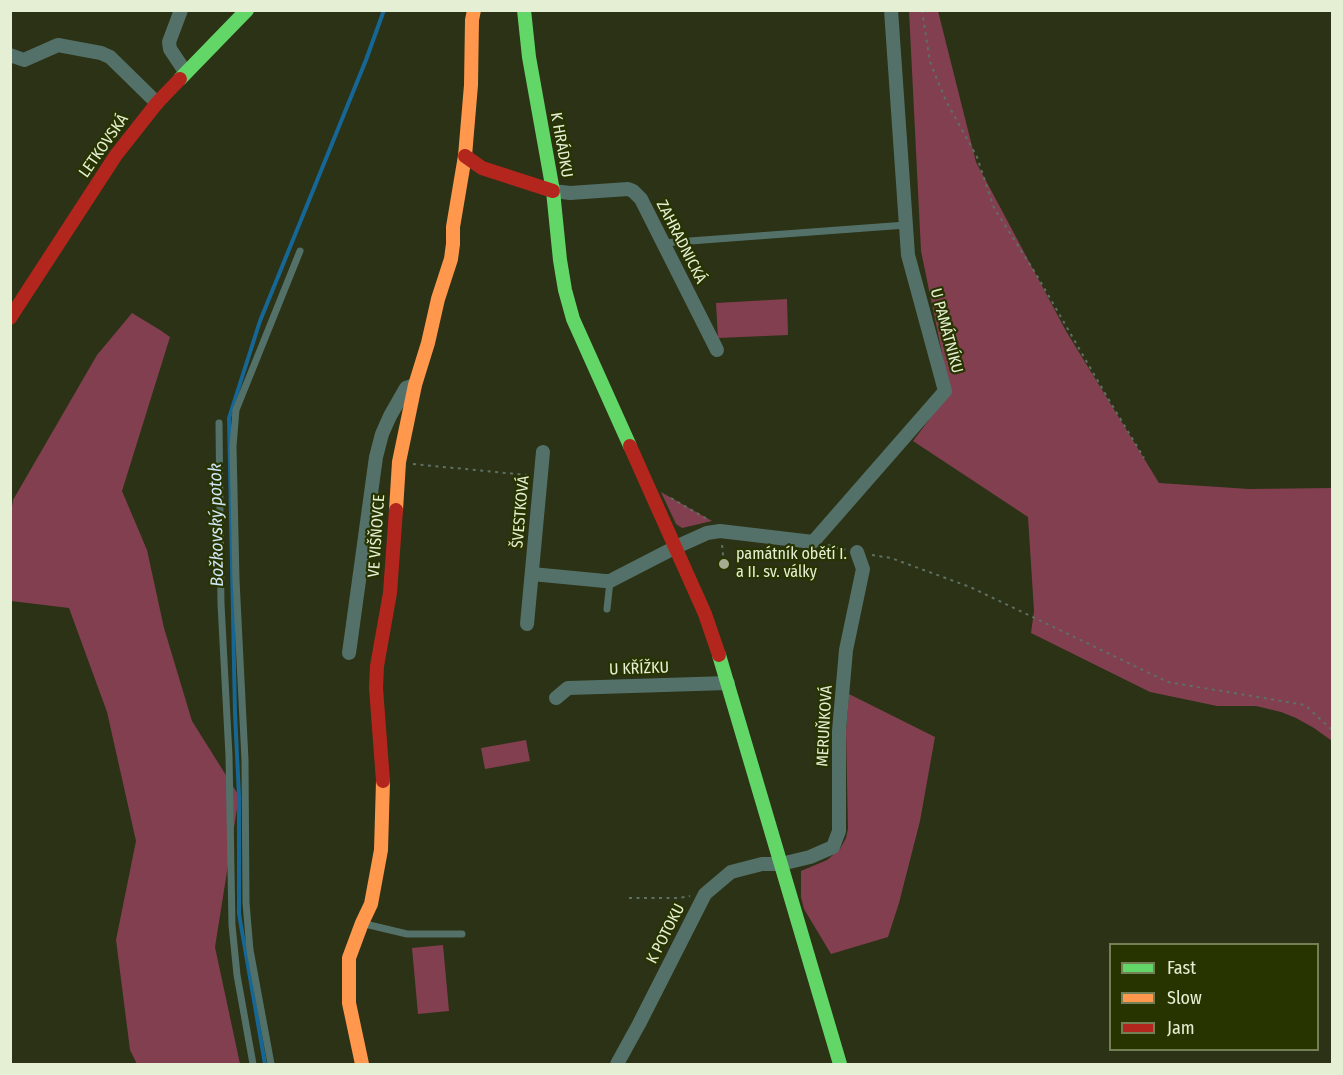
<!DOCTYPE html>
<html>
<head>
<meta charset="utf-8">
<style>
	body { margin:0 }
	#map { position:relative; width:1343px; height:1075px; overflow:hidden; background:#2b3215; font-family:"Fira Sans Condensed",sans-serif }
	canvas { display:block }
	.frame { position:absolute; inset:0; border:12px solid #e5efd3; pointer-events:none }
	.legend { position:absolute; left:1109px; top:943px; width:210px; height:108px; box-sizing:border-box; background:#273400; border:2px solid #737f54; margin:0; padding:8px 10px; list-style:none; font-size:18px; color:#e5efd3 }
	.legend li { display:flex; align-items:center; gap:12px; height:30px }
	.legend b { width:30px; border:2px solid #737f54 }
</style>
</head>
<body>
<div id="map">
<canvas width="1343" height="1075"></canvas>
<div class="frame"></div>
<ul class="legend">
<li><b style="height:8px;background:#63d668"></b>Fast</li>
<li><b style="height:8px;background:#ff974d"></b>Slow</li>
<li><b style="height:8px;background:#b3261e"></b>Jam</li>
</ul>
</div>
<script>
const c = document.querySelector('canvas').getContext('2d');
c.lineJoin = 'round';
function fill(path, color) {
  c.fillStyle = color;
  c.fill(path, 'evenodd');
}
function toPath(rows) {
  const path = new Path2D();
  for (const r of rows) {
    path.moveTo(r[0], r[1]);
    for (let i = 2; i < r.length; i += 2) path.lineTo(r[i], r[i + 1]);
  }
  return path;
}
function strokePath(path, color, width, dash) {
  c.strokeStyle = color;
  c.lineWidth = width;
  c.lineCap = dash ? 'butt' : 'round';
  c.setLineDash(dash || []);
  c.stroke(path);
}
function write(font, color, halo, rows, align = 'center') {
  c.font = font + ' "Fira Sans Condensed",sans-serif';
  c.lineWidth = 4.5;
  c.setLineDash([]);
  c.textBaseline = 'middle';
  c.strokeStyle = halo;
  c.fillStyle = color;
  for (const [text, x, y, turn = 0] of rows) {
    c.save();
    c.translate(x, y);
    c.rotate((+turn || 0) * Math.PI / 180);
    c.textAlign = isNaN(turn) ? turn : align;
    if (halo) c.strokeText(text, 0, 0);
    c.fillText(text, 0, 0);
    c.restore();
  }
}
fill(toPath([
	[909,11,938,11,976,162,1066,331,1159,483,1249,489,1332,488,1332,741,1314,728,1296,718,1281,712,1256,706,1217,706,1150,692,1031,633,1034,611,1028,517,913,441,950,392,921,251],
	[787,299,788,335,718,338,716,303],
	[132,313,160,330,170,337,122,491,147,550,164,628,192,721,239,796,215,947,240,1064,137,1064,130,1050,116,940,136,841,107,712,69,608,11,601,10,520,13,500,97,355],
	[661,492,712,521,682,528,676,524],
	[849,694,935,737,920,821,899,903,888,937,831,954,804,909,801,897,801,871,827,860,840,849,846,838,848,829,846,731],
	[526,740,530,761,485,769,481,748],
	[443,945,449,1011,418,1014,412,948]
]), '#823f50');
strokePath(toPath([
	[265,1064,239,914,239,796,235,713,229,418,260,321,366,60,384,10]
]), '#166795', 4);
strokePath(toPath([
	[922,10,930,62,946,101,977,157,994,208,1036,274,1106,395,1144,458],
	[413,464,527,475],
	[671,498,707,519],
	[722,545,724,564],
	[828,545,846,550],
	[872,555,891,558,970,587,1168,682,1305,705,1332,730],
	[629,898,679,898,690,896]
]), '#5d7062', 2, [3, 4.5]);
strokePath(toPath([
	[663,243,906,225],
	[219,423,221,604,229,756,232,925,237,975,253,1064],
	[607,609,610,581],
	[365,924,407,934,462,934],
	[271,1064,250,950,246,903,245,760,236,580,233,446,236,410,300,251]
]), '#547169', 7);
strokePath(toPath([
	[181,10,169,42,170,49,186,73],
	[10,55,24,60,58,45,101,53,110,57,157,103],
	[553,191,570,193,628,189,633,191,641,199,717,350],
	[532,574,605,581,610,581,676,547,707,533,720,531,813,542,945,391,908,255,891,10],
	[527,624,543,452],
	[349,653,376,457,382,434,390,416,406,388,415,385],
	[556,698,568,688,728,683],
	[617,1064,639,1024,705,894,731,872,762,864,781,864,810,857,833,847,839,831,839,731,846,650,863,569,857,552]
]), '#547169', 14);
strokePath(toPath([
	[524,10,529,57,553,191,560,260,565,290,573,319,630,446],
	[180,79,247,10],
	[719,655,840,1064]
]), '#63d668', 14);
strokePath(toPath([
	[396,510,399,462,415,385,428,343,438,299,451,259,453,244,453,227,465,156,471,85,472,20,474,10],
	[362,1064,349,1003,349,958,362,923,371,904,381,850,383,781]
]), '#ff974d', 14);
strokePath(toPath([
	[465,156,482,168,553,191],
	[10,318,116,155,157,103,180,79],
	[630,446,705,614,719,655],
	[383,781,376,688,377,666,390,593,396,510]
]), '#b3261e', 14);
for (const [x, y, r, color] of [
	[724,564,6,"#a4ad90"]
]) {
  const dot = new Path2D();
  dot.arc(x, y, r, 0, 2 * Math.PI);
  c.fillStyle = color;
  c.fill(dot);
  strokePath(dot, '#273400', 2);
}
write('16px', '#e5efd3', '#273400', [
	["K HRÁDKU",561,145,80],
	["LETKOVSKÁ",104,146,-55],
	["ZAHRADNICKÁ",681,242,63],
	["U PAMÁTNÍKU",946,331,75],
	["ŠVESTKOVÁ",521,512,-85],
	["VE VIŠŇOVCE",377,536,-86],
	["U KŘÍŽKU",639,669,-2],
	["MERUŇKOVÁ",825,726,-87],
	["K POTOKU",666,934,-63]
]);
write('16px', '#e5efd3', '#273400', [
	["památník obětí I.",736,555],
	["a II. sv. války",736,573]
], 'left');
write('italic 18px', '#d0e7f9', '#273400', [
	["Božkovský potok",217,525,-91]
]);
</script>
</body>
</html>
